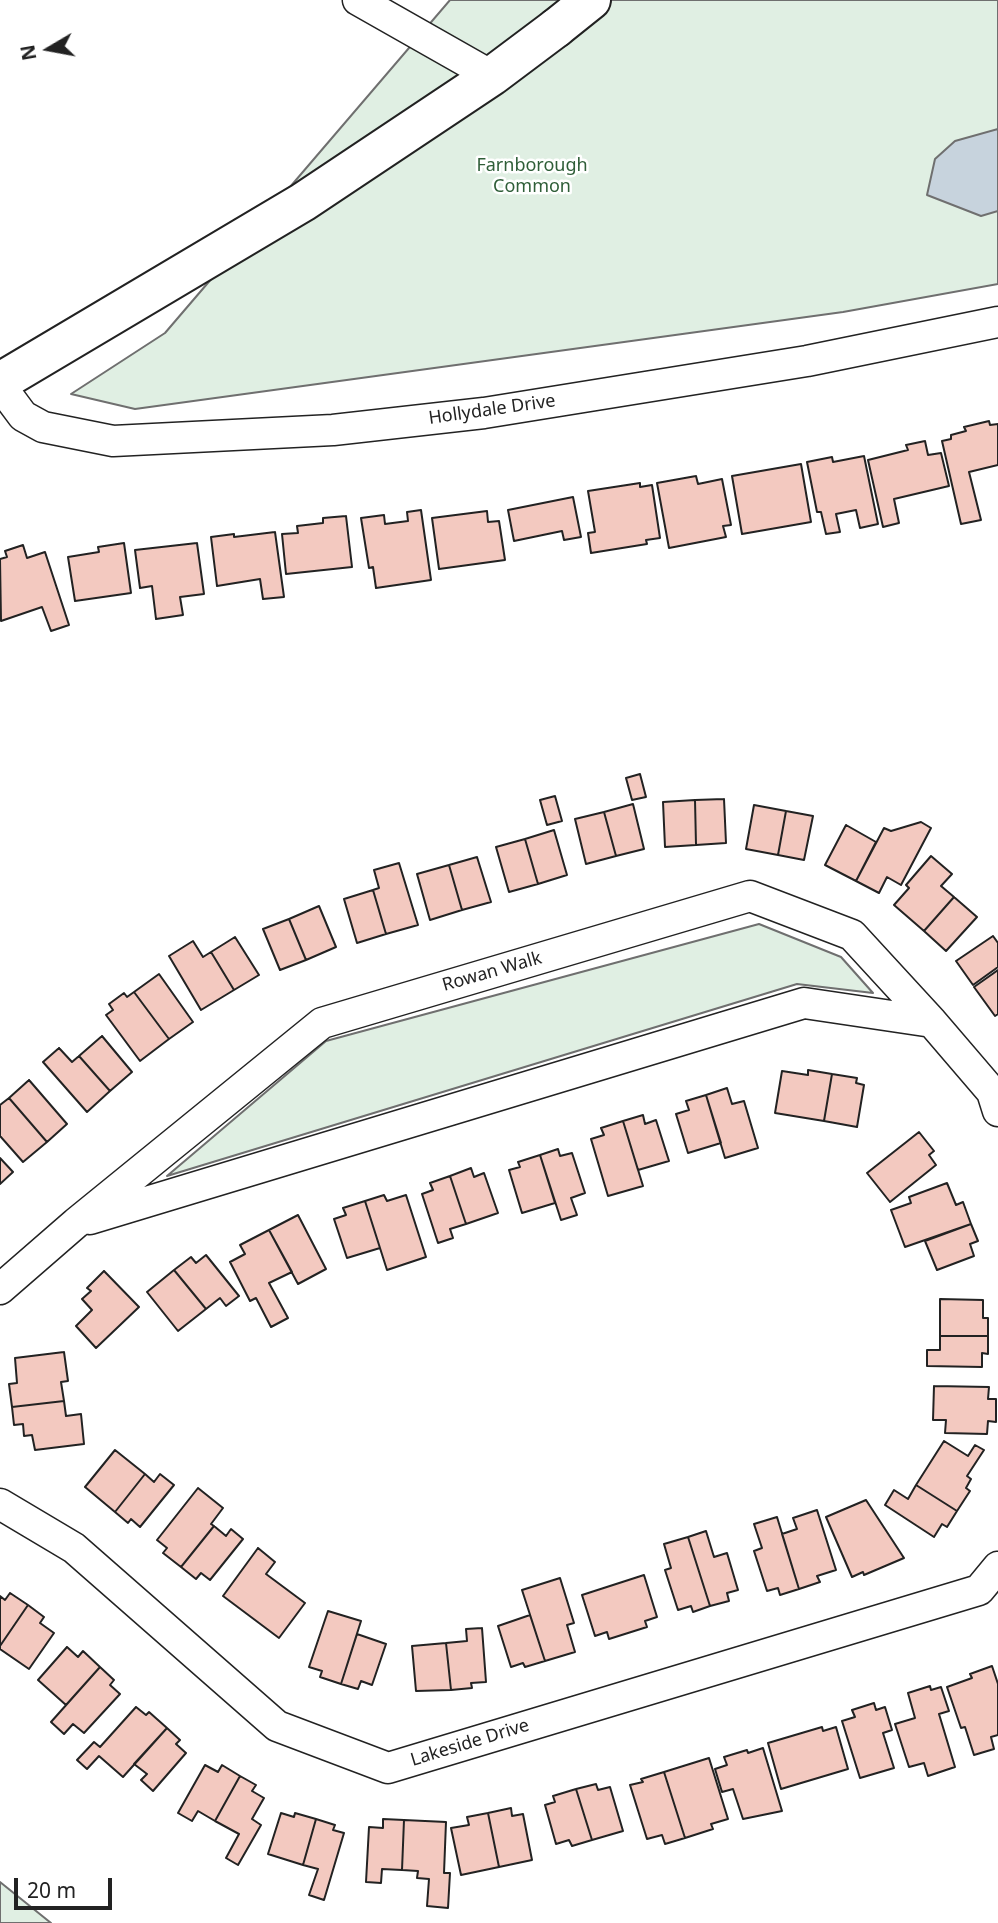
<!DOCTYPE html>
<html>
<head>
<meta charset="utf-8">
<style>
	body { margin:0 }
	#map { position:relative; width:998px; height:1923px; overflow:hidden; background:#fff; font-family:"Noto Sans",sans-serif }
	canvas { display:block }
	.north { position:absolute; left:14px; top:14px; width:70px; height:70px; -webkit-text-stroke:5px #fff; paint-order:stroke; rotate:260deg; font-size:19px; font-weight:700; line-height:28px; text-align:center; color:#222 }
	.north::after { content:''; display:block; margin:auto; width:24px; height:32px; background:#222; clip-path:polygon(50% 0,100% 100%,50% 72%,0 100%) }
	.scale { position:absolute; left:14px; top:1878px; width:98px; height:32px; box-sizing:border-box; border:4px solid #222; border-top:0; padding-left:9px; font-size:21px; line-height:24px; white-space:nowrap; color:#222; -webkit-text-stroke:5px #fff; paint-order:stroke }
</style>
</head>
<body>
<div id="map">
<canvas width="998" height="1923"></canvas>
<div class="north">N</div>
<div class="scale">20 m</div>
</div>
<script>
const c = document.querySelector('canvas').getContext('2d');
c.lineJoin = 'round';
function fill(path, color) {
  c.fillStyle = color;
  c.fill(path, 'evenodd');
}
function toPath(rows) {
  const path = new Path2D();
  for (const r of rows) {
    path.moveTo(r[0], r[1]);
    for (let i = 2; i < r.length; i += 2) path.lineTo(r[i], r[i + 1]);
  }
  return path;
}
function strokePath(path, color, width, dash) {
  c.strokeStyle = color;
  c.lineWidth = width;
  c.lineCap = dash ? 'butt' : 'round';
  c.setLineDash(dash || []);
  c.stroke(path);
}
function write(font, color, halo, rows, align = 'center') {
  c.font = font + ' "Noto Sans",sans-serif';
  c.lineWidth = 5;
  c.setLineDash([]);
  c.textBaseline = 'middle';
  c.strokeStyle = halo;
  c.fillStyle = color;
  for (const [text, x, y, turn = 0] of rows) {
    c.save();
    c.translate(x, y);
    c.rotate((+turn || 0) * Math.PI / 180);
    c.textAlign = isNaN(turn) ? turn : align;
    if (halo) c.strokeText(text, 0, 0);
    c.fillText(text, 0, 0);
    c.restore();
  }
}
const green = toPath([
	[450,0,998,0,998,284,843,312,135,409,71,394,165,333,450,0],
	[759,924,841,957,873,993,797,984,167,1176,326,1041,759,924],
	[0,1882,51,1923,0,1923,0,1882]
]);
fill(green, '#e0efe3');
strokePath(green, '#6f6f6f', 2);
const water = toPath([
	[998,129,998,211,981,216,927,195,935,159,955,141,998,129]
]);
fill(water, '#c7d3dd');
strokePath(water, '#6f6f6f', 2);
const building = toPath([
	[989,421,990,425,998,424,998,465,969,472,981,520,961,524,942,441,951,439,951,435,966,431,964,427,989,421],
	[925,441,928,455,941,453,949,486,894,499,899,523,883,527,868,460,908,450,906,445,925,441],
	[864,456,878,524,860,528,856,510,836,514,840,532,826,534,821,512,817,512,807,462,832,457,833,462,864,456],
	[801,464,811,522,742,534,732,476,801,464],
	[696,476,698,484,722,479,731,525,723,526,726,537,669,548,657,483,696,476],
	[640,483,640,487,652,485,660,538,646,540,647,544,591,553,588,533,595,532,588,491,640,483],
	[573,497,581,537,564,540,562,531,514,541,508,510,573,497],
	[421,510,431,580,376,588,373,567,369,568,361,518,384,515,385,524,408,521,407,512,421,510],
	[487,511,488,522,499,521,505,560,439,569,432,518,487,511],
	[346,516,352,567,286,574,282,534,298,533,297,526,323,523,323,518,346,516],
	[275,532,284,597,263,599,260,579,217,586,211,537,234,534,234,537,275,532],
	[124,543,131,593,75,601,68,557,99,552,98,547,124,543],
	[197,543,204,594,180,597,183,615,156,619,152,586,140,588,135,550,197,543],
	[23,545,27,558,45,552,69,625,51,631,42,607,1,621,0,559,7,557,5,551,23,545],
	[640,774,646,797,632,800,626,778,640,774],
	[555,796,562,821,547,825,540,800,555,796],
	[724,799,726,843,696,845,695,800,724,799],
	[695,800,696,845,665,847,663,802,695,800],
	[633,804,644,849,616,856,604,812,633,804],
	[754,805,786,811,778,855,746,849,754,805],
	[786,811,813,816,804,860,778,855,786,811],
	[604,812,616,856,586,864,575,819,604,812],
	[921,822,931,828,901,885,887,877,879,893,856,881,884,828,891,831,921,822],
	[846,825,876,842,856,881,825,865,846,825],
	[554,830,567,875,538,884,525,839,554,830],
	[525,839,538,884,509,892,496,847,525,839],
	[931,856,952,874,941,886,954,897,924,931,894,905,909,888,906,885,931,856],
	[477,857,491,902,462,910,449,865,477,857],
	[399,863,418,925,386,934,373,890,379,888,374,870,399,863],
	[449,865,462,910,430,920,417,874,449,865],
	[373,890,386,934,357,943,344,899,373,890],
	[954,897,977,917,946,951,924,931,954,897],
	[319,906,336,947,306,960,289,919,319,906],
	[289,919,306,960,280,970,263,929,289,919],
	[993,936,998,943,998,967,973,985,956,961,993,936],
	[235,937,259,975,234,990,211,952,235,937],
	[193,941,203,957,211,952,234,990,201,1010,169,956,193,941],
	[998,970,998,1014,995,1016,974,987,998,970],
	[159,974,193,1022,169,1039,134,992,159,974],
	[134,992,169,1039,140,1061,106,1015,113,1010,109,1004,124,993,127,997,134,992],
	[102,1036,132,1072,110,1091,79,1056,102,1036],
	[59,1048,72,1062,79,1056,110,1091,87,1112,43,1062,59,1048],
	[808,1070,832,1074,824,1121,775,1113,782,1071,808,1075,808,1070],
	[832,1074,857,1078,856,1083,864,1085,857,1127,824,1121,832,1074],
	[29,1080,67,1124,47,1142,9,1098,29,1080],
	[727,1088,732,1104,744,1101,758,1148,725,1158,706,1095,727,1088],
	[706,1095,721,1143,688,1153,676,1114,689,1110,686,1101,706,1095],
	[9,1098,47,1142,23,1162,0,1136,0,1105,9,1098],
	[643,1115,645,1124,656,1120,669,1161,638,1170,623,1121,643,1115],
	[623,1121,643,1186,608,1196,591,1139,604,1135,601,1128,623,1121],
	[919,1132,934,1151,929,1155,936,1165,890,1202,867,1173,919,1132],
	[558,1149,560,1156,572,1153,585,1193,571,1198,577,1215,561,1220,540,1155,558,1149],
	[540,1155,555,1203,522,1213,509,1170,520,1167,518,1162,540,1155],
	[0,1158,13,1172,0,1184,0,1158],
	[471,1168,474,1177,484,1173,498,1213,466,1224,450,1176,471,1168],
	[450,1176,466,1224,450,1229,453,1238,438,1243,422,1194,433,1190,430,1183,450,1176],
	[947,1183,956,1205,963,1202,971,1224,905,1247,891,1210,911,1203,909,1197,947,1183],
	[384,1195,387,1201,406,1195,426,1257,387,1270,365,1201,384,1195],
	[365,1201,380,1248,347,1258,334,1219,346,1215,343,1208,365,1201],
	[298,1215,326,1269,298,1284,269,1230,298,1215],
	[971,1224,978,1241,970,1244,974,1256,937,1270,925,1241,971,1224],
	[269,1230,292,1272,269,1283,288,1318,271,1327,256,1298,250,1301,230,1262,245,1254,240,1245,269,1230],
	[206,1255,239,1296,226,1306,220,1298,206,1309,174,1270,191,1257,196,1263,206,1255],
	[174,1270,206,1309,178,1331,147,1292,174,1270],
	[104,1271,139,1307,96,1348,76,1326,92,1310,82,1299,91,1291,87,1288,104,1271],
	[940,1299,983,1300,983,1318,988,1318,988,1336,940,1336,940,1299],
	[940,1336,988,1336,988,1354,982,1353,982,1367,927,1366,927,1350,940,1350,940,1336],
	[64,1352,68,1381,61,1382,64,1401,12,1407,9,1384,17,1383,15,1358,64,1352],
	[934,1386,989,1387,988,1399,996,1399,996,1422,988,1421,987,1434,945,1433,946,1420,933,1420,934,1386],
	[64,1401,66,1416,81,1414,84,1444,35,1450,32,1435,24,1436,23,1424,14,1425,12,1407,64,1401],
	[944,1441,968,1456,975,1445,984,1450,967,1476,971,1479,966,1488,970,1491,957,1511,916,1485,944,1441],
	[115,1450,145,1474,115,1512,85,1487,115,1450],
	[145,1474,154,1482,160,1474,174,1485,140,1527,131,1519,128,1523,115,1512,145,1474],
	[916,1485,957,1511,947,1527,942,1524,934,1537,885,1505,894,1490,908,1499,916,1485],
	[198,1488,223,1508,211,1524,214,1526,181,1567,163,1553,167,1548,157,1540,198,1488],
	[866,1500,904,1558,864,1575,863,1572,852,1577,826,1517,866,1500],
	[817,1510,836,1570,817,1576,820,1582,799,1589,782,1534,797,1529,793,1518,817,1510],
	[777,1517,799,1589,780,1595,778,1588,767,1591,754,1551,762,1548,754,1524,777,1517],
	[214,1526,226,1536,231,1529,243,1539,210,1580,201,1573,196,1579,181,1567,214,1526],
	[706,1531,714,1557,727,1553,738,1590,727,1593,729,1601,710,1606,688,1537,706,1531],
	[688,1537,710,1606,693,1612,691,1606,678,1610,665,1570,671,1568,664,1544,688,1537],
	[258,1548,275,1562,266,1574,305,1603,279,1638,223,1596,258,1548],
	[644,1575,657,1617,645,1621,647,1627,609,1639,607,1632,595,1636,582,1595,644,1575],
	[560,1578,574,1623,567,1625,575,1652,545,1661,522,1590,560,1578],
	[10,1593,28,1605,0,1646,0,1596,5,1600,10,1593],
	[28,1605,44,1617,40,1623,54,1633,29,1669,0,1649,0,1646,28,1605],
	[328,1611,361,1621,341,1684,320,1677,322,1671,309,1667,328,1611],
	[530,1615,545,1661,525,1667,523,1663,511,1667,498,1626,530,1615],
	[482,1628,486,1682,471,1683,472,1688,451,1690,446,1643,467,1641,466,1629,482,1628],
	[357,1634,386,1644,372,1685,361,1681,358,1689,341,1684,357,1634],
	[446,1643,451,1690,416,1691,412,1646,446,1643],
	[67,1647,78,1657,83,1651,100,1667,66,1705,38,1680,67,1647],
	[992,1666,998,1684,998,1735,991,1737,994,1749,974,1755,965,1727,961,1728,947,1687,972,1678,970,1674,992,1666],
	[100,1667,114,1680,110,1685,120,1694,84,1733,73,1724,64,1734,51,1722,100,1667],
	[930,1686,931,1690,941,1687,949,1711,939,1714,955,1767,928,1776,924,1763,909,1767,895,1724,915,1718,908,1693,930,1686],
	[874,1703,876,1710,885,1707,892,1730,883,1733,894,1768,860,1778,842,1721,855,1717,852,1710,874,1703],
	[136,1707,146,1715,149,1712,167,1728,123,1777,99,1756,87,1769,77,1760,94,1742,100,1747,136,1707],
	[822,1727,823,1731,836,1727,848,1769,781,1789,768,1743,822,1727],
	[167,1728,180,1740,176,1744,186,1753,153,1791,141,1780,147,1774,134,1764,167,1728],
	[763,1748,782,1811,743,1819,733,1789,722,1792,715,1769,727,1765,724,1757,747,1750,748,1753,763,1748],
	[709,1758,728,1819,711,1824,713,1829,685,1838,664,1772,709,1758],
	[205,1765,218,1772,222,1765,240,1776,215,1821,198,1811,192,1821,178,1813,205,1765],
	[664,1772,685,1838,665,1844,662,1835,647,1839,630,1785,643,1782,641,1779,664,1772],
	[240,1776,256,1785,252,1791,264,1798,252,1819,261,1825,238,1865,226,1858,239,1834,215,1821,240,1776],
	[596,1784,598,1790,610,1787,623,1831,592,1840,576,1789,596,1784],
	[576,1789,592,1840,572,1846,569,1840,556,1844,545,1805,555,1802,553,1796,576,1789],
	[511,1808,512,1816,523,1814,532,1860,499,1867,488,1813,511,1808],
	[281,1813,294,1817,295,1813,316,1819,303,1865,268,1854,281,1813],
	[488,1813,499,1867,461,1875,451,1828,469,1825,467,1817,488,1813],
	[316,1819,335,1825,333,1830,344,1833,324,1900,309,1895,318,1869,303,1865,316,1819],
	[383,1819,404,1820,402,1870,382,1869,381,1883,366,1882,369,1827,383,1828,383,1819],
	[404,1820,446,1822,444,1873,450,1873,448,1908,427,1906,429,1879,417,1878,418,1871,402,1870,404,1820]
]);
fill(building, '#f3c9c0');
strokePath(building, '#222', 2);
const street = toPath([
	[358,0,492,76],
	[0,385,23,416,43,427,113,441,333,430,484,413,807,361,998,322],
	[90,1219,804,1003,932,1022],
	[0,1289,76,1223,322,1023,750,896,852,935,932,1022,992,1092,998,1111],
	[0,1504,74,1548,277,1726,388,1768,979,1590,998,1567]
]);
const primary = toPath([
	[0,382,303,202,492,76,556,28]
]);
const highway = toPath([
	[556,28,591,0]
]);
strokePath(street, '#222', 33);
strokePath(primary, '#222', 42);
strokePath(highway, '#222', 42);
strokePath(street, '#fff', 30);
strokePath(primary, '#fff', 38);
strokePath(highway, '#fff', 38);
write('18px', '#2f5e38', '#fff', [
	["Farnborough",532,166],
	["Common",532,187]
]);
write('18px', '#222', '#fff', [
	["Hollydale Drive",492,410,-8],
	["Rowan Walk",492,972,-16],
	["Lakeside Drive",470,1743,-17]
]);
</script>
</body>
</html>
